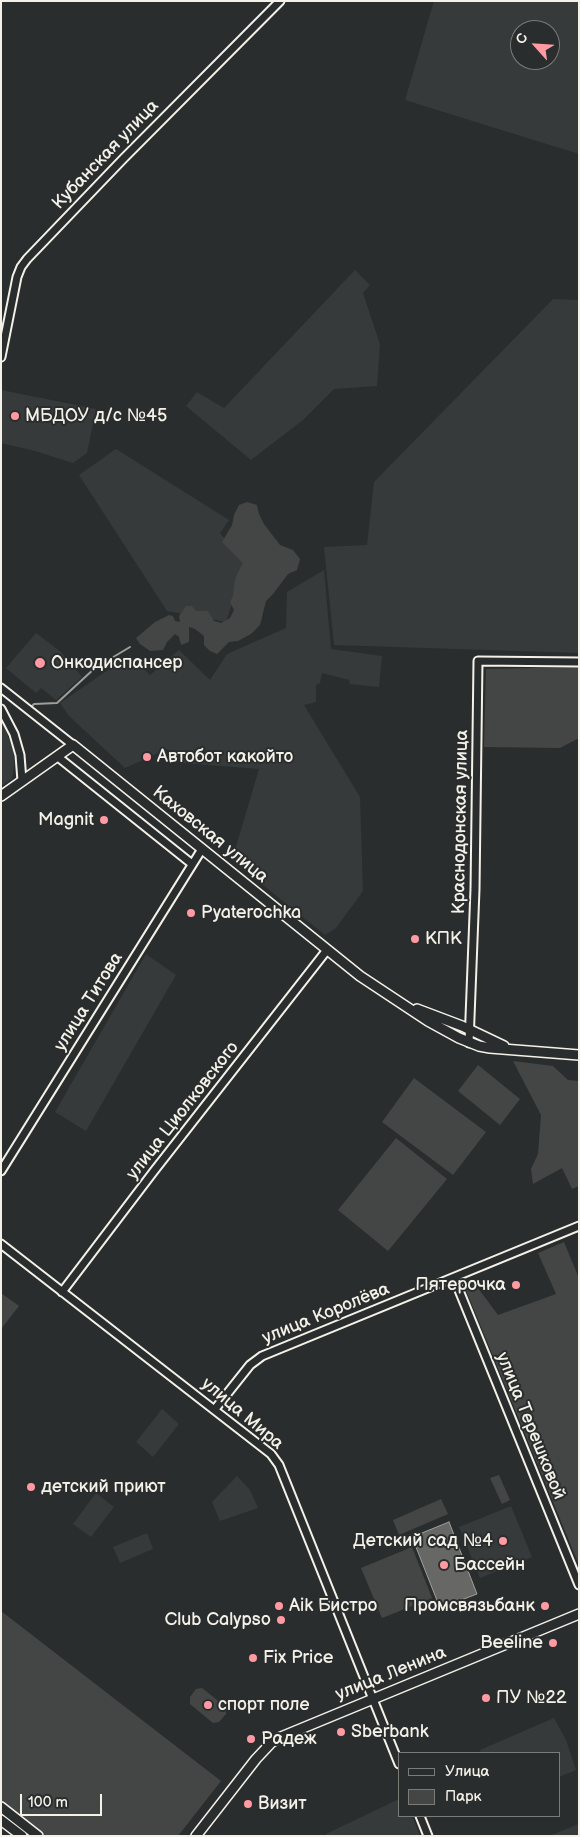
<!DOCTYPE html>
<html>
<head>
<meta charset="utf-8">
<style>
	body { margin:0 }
	#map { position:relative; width:580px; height:1837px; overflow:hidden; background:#2a2d2e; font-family:"Balsamiq Sans",sans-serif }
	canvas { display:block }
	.frame { position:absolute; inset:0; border:2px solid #f4f1e8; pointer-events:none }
	.legend { position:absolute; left:398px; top:1752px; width:162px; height:65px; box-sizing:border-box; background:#2a2d2e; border:1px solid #7b7b78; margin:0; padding:6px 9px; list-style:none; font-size:15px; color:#f4f1e8 }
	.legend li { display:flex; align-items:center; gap:10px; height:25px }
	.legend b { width:25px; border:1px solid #7b7b78 }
	.north { position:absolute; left:510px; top:20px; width:50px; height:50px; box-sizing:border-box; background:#2a2d2e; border:1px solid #7b7b78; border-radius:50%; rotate:296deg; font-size:14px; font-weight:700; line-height:20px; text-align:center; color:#f4f1e8 }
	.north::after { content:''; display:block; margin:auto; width:18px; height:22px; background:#ff9aa2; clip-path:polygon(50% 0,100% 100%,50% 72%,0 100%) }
	.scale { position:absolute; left:20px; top:1794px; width:82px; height:22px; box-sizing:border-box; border:2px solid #f4f1e8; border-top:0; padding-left:6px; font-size:15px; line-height:18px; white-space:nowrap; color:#f4f1e8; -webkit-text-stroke:4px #2a2d2e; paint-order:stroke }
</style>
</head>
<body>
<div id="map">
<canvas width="580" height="1837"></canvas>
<div class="frame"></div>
<ul class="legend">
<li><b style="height:6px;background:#2a2d2e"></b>Улица</li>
<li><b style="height:14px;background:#444645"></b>Парк</li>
</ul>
<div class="north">С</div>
<div class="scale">100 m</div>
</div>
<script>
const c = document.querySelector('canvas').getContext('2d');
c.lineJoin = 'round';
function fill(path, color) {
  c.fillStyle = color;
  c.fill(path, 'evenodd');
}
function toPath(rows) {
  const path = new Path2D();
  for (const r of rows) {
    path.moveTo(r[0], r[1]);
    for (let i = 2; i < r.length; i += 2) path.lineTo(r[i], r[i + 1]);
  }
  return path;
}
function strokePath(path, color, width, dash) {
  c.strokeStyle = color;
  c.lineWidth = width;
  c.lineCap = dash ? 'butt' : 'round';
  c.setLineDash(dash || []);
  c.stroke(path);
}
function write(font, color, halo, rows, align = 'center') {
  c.font = font + ' "Balsamiq Sans",sans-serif';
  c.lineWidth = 4;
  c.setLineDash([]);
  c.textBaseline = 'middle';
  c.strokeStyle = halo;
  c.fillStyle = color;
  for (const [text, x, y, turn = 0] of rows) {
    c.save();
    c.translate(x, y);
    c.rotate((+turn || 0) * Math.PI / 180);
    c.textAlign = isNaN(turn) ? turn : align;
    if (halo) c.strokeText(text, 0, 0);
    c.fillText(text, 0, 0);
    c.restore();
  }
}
fill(toPath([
	[434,1,579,1,579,154,405,100],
	[520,30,550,30,550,60,520,60],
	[355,270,370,285,363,293,380,344,377,386,334,389,303,420,251,460,186,406,197,392,224,408],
	[553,299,579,300,579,653,334,645,324,547,367,545,374,482],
	[1,390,96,409,87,453,73,463,35,451,1,443],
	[116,449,229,520,220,533,245,564,226,622,167,611,79,475],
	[324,570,331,649,382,656,379,687,350,684,349,680,322,673,320,683,316,685,316,702,304,705,360,797,363,891,336,928,325,935,232,860,259,769,184,763,167,749,125,768,69,716,60,703,130,655,150,675,179,650,210,680,227,654,286,628,287,592],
	[36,633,61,652,82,677,56,700,41,688,36,693,6,668],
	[1,718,13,749,14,764,12,779,1,786],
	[146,954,176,975,86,1131,55,1112],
	[162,1409,179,1424,153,1457,136,1442],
	[237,1476,250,1490,258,1508,220,1521,212,1502],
	[96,1493,114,1507,91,1537,73,1524],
	[511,1506,532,1557,480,1578,459,1527],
	[147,1533,153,1549,120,1563,113,1547],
	[554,1718,566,1740,576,1770,559,1777,559,1753,481,1753,480,1750],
	[399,1799,399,1816,412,1816,420,1836,326,1836,326,1834],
	[579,1824,579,1836,549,1836]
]), '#373a3a');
fill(toPath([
	[247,502,257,505,259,514,264,524,280,545,293,550,300,559,297,570,288,574,273,594,266,601,260,625,251,634,238,641,229,642,217,654,210,651,204,645,204,636,195,629,189,627,189,642,181,645,179,637,175,634,167,642,163,650,150,651,140,644,136,638,155,622,169,615,173,616,175,621,180,622,179,616,186,606,192,606,196,611,208,611,214,621,221,623,230,618,234,610,230,602,233,596,234,584,237,574,243,563,222,542,232,525,234,515,239,505],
	[579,667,579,738,560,748,484,747,486,669],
	[513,1061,553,1066,568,1080,579,1081,579,1186,572,1189,562,1168,533,1184,531,1169,538,1154,541,1115],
	[478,1065,520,1099,500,1125,458,1091],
	[414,1078,486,1132,453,1175,382,1122],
	[396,1138,447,1179,388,1251,338,1210],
	[564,1242,579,1278,579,1565,463,1283,472,1280,498,1315,556,1294,538,1253],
	[1,1293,19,1306,1,1329],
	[499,1475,510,1500,502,1504,490,1478],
	[441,1499,448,1514,399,1535,393,1520],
	[412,1547,432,1598,382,1618,361,1568],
	[1,1611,221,1781,178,1836,46,1836,1,1801],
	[202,1688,226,1707,226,1714,219,1722,213,1723,190,1704,190,1697,196,1689]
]), '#444645');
const water = toPath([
	[449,1522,477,1594,440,1608,412,1537,449,1522]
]);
fill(water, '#676866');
strokePath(water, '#9f9f9a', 1);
strokePath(toPath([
	[32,706,34,704,57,703,95,668,130,647]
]), '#9f9f9a', 2);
const minor = toPath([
	[1,357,17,277,21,267,27,259,123,159,280,1],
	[1,688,73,745],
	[1,709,14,734,20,755,22,781],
	[58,757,192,864],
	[469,1043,475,889,478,661,579,662],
	[1,1171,202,849],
	[1,1244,271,1454,279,1465,399,1764],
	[454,1278,579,1585],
	[62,1292,154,1171,327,950],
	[215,1409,250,1365,262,1356,579,1226],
	[420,1816,428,1836]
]);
const major = toPath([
	[1,796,73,745,360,976,428,1021,459,1038,479,1046,490,1048,579,1055],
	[417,1009,462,1026,504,1046],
	[1,1807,38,1836],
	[1,1820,22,1836],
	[196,1836,256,1759,272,1742,281,1737,579,1614]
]);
strokePath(minor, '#f4f1e8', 11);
strokePath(major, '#f4f1e8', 12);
strokePath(minor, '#2a2d2e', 7);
strokePath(major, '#2a2d2e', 9);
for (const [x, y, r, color] of [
	[15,416,5,"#ff9aa2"],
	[40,663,6,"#ff9aa2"],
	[147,757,5,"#ff9aa2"],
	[104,820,5,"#ff9aa2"],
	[191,913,5,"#ff9aa2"],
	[415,939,5,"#ff9aa2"],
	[516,1285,5,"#ff9aa2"],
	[31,1487,5,"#ff9aa2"],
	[503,1541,5,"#ff9aa2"],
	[444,1565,5,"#ff9aa2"],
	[279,1606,5,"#ff9aa2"],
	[545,1606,5,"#ff9aa2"],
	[281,1620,5,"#ff9aa2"],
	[553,1643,5,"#ff9aa2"],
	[253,1658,5,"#ff9aa2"],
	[486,1698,5,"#ff9aa2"],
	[208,1705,5,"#ff9aa2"],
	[341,1732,5,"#ff9aa2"],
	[251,1739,5,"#ff9aa2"],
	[248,1804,5,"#ff9aa2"]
]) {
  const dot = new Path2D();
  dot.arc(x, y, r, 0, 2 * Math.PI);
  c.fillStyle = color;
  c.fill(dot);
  strokePath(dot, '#2a2d2e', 2);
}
write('18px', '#f4f1e8', '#2a2d2e', [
	["Кубанская улица",106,155,-46],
	["Краснодонская улица",461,822,-89],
	["Каховская улица",210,835,39],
	["улица Титова",89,1002,-58],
	["улица Циолковского",183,1111,-52],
	["улица Королёва",326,1314,-22],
	["улица Мира",242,1414,40],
	["улица Терешковой",530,1426,68],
	["улица Ленина",391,1674,-22]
]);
write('18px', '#f4f1e8', '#2a2d2e', [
	["МБДОУ д/с №45",25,416],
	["Онкодиспансер",51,663],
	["Автобот какойто",157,757],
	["Magnit",94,820,"right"],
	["Pyaterochka",201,913],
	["КПК",425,939],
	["Пятерочка",506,1285,"right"],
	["детский приют",41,1487],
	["Детский сад №4",493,1541,"right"],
	["Бассейн",454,1565],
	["Aik Бистро",289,1606],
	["Промсвязьбанк",535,1606,"right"],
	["Club Calypso",271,1620,"right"],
	["Beeline",543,1643,"right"],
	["Fix Price",263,1658],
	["ПУ №22",496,1698],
	["спорт поле",218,1705],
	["Sberbank",351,1732],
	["Радеж",261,1739],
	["Визит",258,1804]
], 'left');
</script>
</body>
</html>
